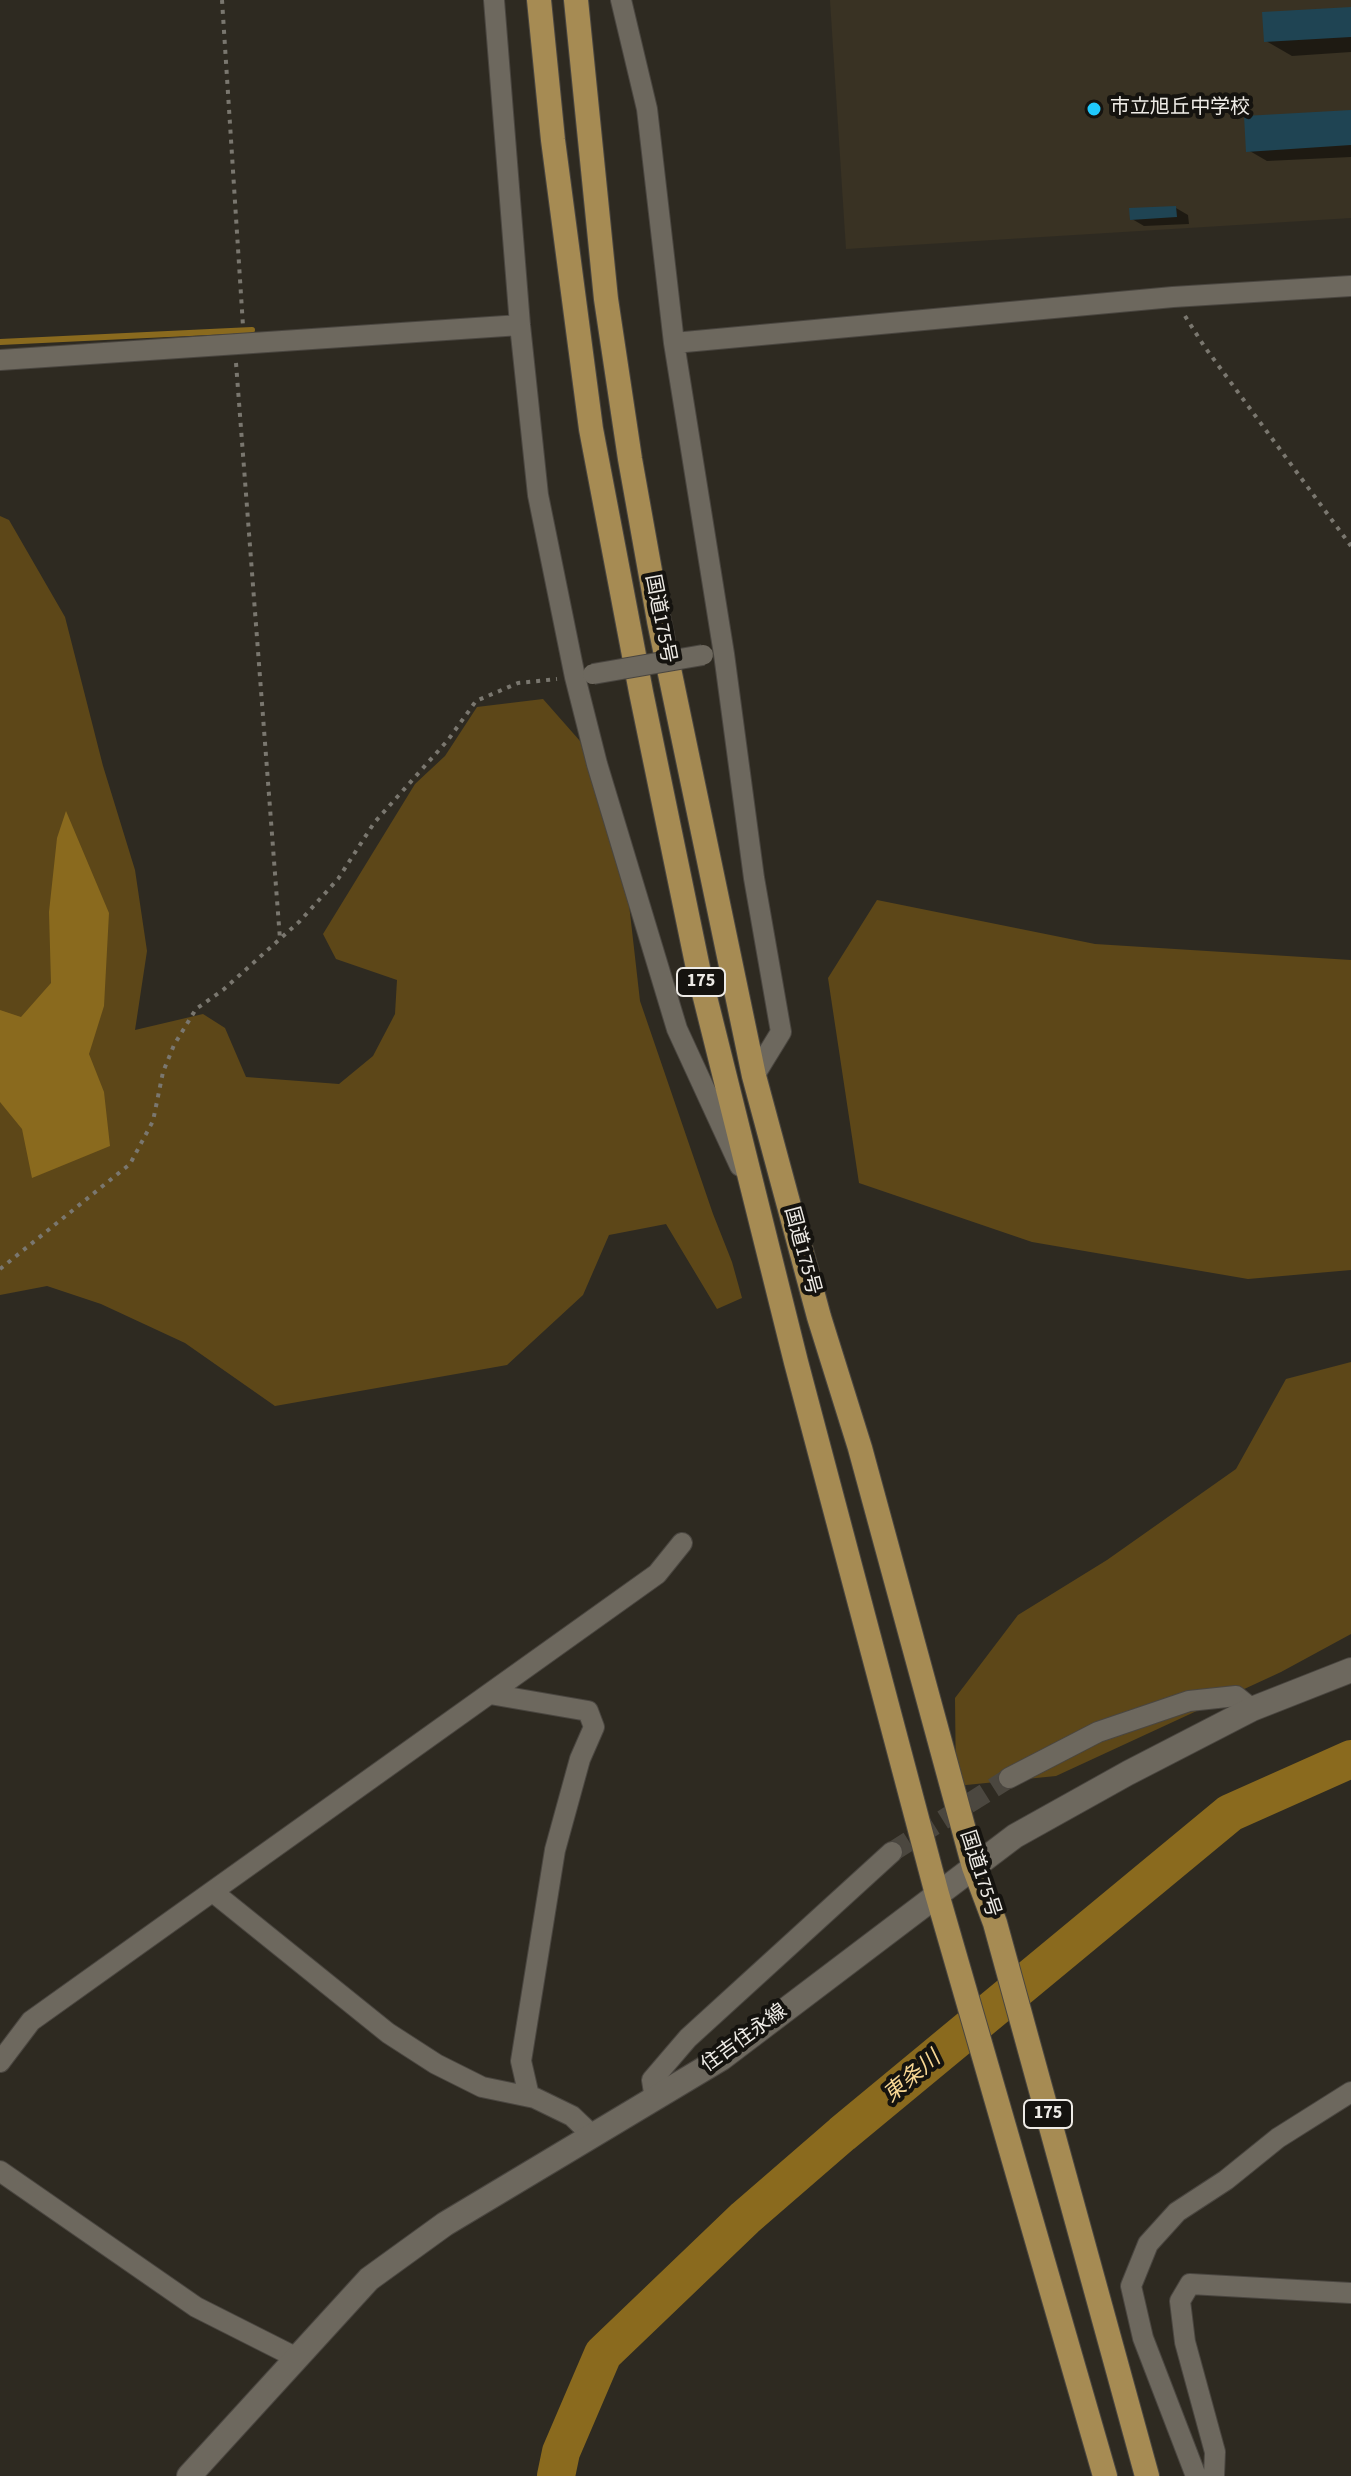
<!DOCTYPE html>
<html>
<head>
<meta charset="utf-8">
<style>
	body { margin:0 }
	canvas { display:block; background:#2e2a21 }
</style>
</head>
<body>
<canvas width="1351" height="2476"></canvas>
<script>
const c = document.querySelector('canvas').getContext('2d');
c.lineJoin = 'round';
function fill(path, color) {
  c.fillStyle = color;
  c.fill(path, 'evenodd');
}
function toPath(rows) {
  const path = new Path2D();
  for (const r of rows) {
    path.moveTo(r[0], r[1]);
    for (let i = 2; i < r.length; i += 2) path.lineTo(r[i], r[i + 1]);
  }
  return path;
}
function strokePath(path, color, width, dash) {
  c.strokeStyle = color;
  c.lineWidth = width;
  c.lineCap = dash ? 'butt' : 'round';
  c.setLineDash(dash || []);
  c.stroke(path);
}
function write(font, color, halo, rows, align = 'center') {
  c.font = font + ' "Source Sans 3","Noto Sans JP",sans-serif';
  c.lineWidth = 8;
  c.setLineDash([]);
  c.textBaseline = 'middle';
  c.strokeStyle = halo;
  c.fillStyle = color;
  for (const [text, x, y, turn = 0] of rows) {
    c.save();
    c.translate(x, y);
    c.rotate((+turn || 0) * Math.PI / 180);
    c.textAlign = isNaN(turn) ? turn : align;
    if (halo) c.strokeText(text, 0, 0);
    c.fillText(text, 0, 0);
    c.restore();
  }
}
fill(toPath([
	[830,0,1351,0,1351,218,846,249]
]), '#393223');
fill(toPath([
	[0,516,9,520,65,617,103,766,135,870,147,951,135,1030,203,1014,225,1028,246,1077,339,1084,373,1056,395,1014,397,980,336,959,323,934,415,784,445,756,477,707,543,699,580,741,626,878,640,1001,713,1214,732,1262,742,1298,717,1309,666,1224,609,1235,583,1295,507,1365,275,1406,185,1343,101,1304,47,1286,0,1295],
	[877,900,1095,944,1351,960,1351,1270,1248,1279,1032,1242,859,1183,828,978],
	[1351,1362,1351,1634,1281,1672,1056,1776,956,1786,955,1698,1018,1615,1107,1560,1236,1469,1286,1379]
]), '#5d4718');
fill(toPath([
	[66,811,109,913,104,1006,89,1054,104,1092,110,1146,32,1178,22,1129,0,1102,0,1010,21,1017,51,983,49,912,57,838]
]), '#8a6a1e');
fill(toPath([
	[1351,9,1351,52,1292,56,1266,41],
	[1351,112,1351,157,1267,161,1248,150],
	[1176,208,1188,215,1189,224,1144,226,1132,219]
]), '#0007');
strokePath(toPath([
	[0,342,252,330]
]), '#8a6a1e', 6);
strokePath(toPath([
	[556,2476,561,2452,603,2354,745,2218,842,2134,1230,1813,1351,1759]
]), '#8a6a1e', 38);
fill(toPath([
	[1351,7,1351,37,1264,42,1262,12],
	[1351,110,1351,145,1246,152,1244,116],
	[1176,206,1177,217,1130,220,1129,208]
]), '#1f4453');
strokePath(toPath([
	[892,1852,1009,1778]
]), '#4b473f', 20, [20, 10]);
const minor = toPath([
	[494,0,520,325,538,495,575,677,597,764,677,1029,740,1166],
	[621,0,647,109,674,343,724,654,754,878,781,1032,754,1076],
	[674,343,1173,297,1351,286],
	[0,360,520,325],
	[490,1694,588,1711,594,1727,580,1759,555,1850,521,2061,529,2096],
	[1009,1778,1098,1732,1189,1701,1236,1696,1252,1709],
	[213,1892,388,2033,436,2064,482,2087,535,2098,572,2116,593,2136],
	[0,2062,31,2021,657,1574,682,1543],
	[655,2099,652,2080,688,2038,892,1852],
	[0,2171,196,2307,297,2358],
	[1196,2476,1143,2338,1131,2286,1148,2244,1177,2212,1226,2180,1278,2138,1351,2092],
	[1214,2476,1215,2452,1185,2342,1180,2301,1190,2284,1351,2293]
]);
const secondary = toPath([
	[189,2476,369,2279,445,2224,722,2058,1015,1836,1128,1773,1252,1709,1351,1670]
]);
const trunk = toPath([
	[539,0,553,140,591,429,641,692,699,973,796,1362,937,1894,1105,2476],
	[576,0,606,299,630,459,659,621,754,1076,819,1317,860,1448,974,1867,995,1923,1147,2476]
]);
strokePath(minor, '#4a4640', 22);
strokePath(secondary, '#4a4640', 26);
strokePath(trunk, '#4a4640', 26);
strokePath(toPath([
	[222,0,243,326],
	[1185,316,1204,346,1351,546],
	[236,363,280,939],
	[0,1269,130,1164,153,1121,163,1072,174,1045,196,1009,223,990,300,921,338,879,374,823,448,740,476,701,518,683,557,679]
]), '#7a776f', 4, [4, 6]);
strokePath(minor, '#6d685e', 20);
strokePath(secondary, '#6d685e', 24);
strokePath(trunk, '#a68b53', 24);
const minorBridge = toPath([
	[593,674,703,655]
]);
strokePath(minorBridge, '#4a4640', 22, []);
strokePath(minorBridge, '#6d685e', 20);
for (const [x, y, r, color] of [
	[1094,109,8,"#1fc9fd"]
]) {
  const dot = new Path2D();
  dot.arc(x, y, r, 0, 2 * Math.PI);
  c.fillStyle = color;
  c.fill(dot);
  strokePath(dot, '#15130f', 3);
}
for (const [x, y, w] of [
	[701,982,48],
	[1048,2114,48]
]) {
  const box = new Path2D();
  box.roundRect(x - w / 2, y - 14, w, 28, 6);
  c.fillStyle = '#15130f';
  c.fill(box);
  strokePath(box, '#eeebe6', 2);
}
write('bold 18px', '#eeebe6', null, [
	["175",701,982],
	["175",1048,2114]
]);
write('20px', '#eeebe6', '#15130f', [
	["市立旭丘中学校",1110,109]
], 'left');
write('20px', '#eeebe6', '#15130f', [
	["国道175号",659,619,79],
	["国道175号",801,1251,75],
	["国道175号",979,1874,72],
	["住吉住永線",745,2039,-36]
]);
write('italic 22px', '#f7d693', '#15130f', [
	["東条川",913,2078,-40]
]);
</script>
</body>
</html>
